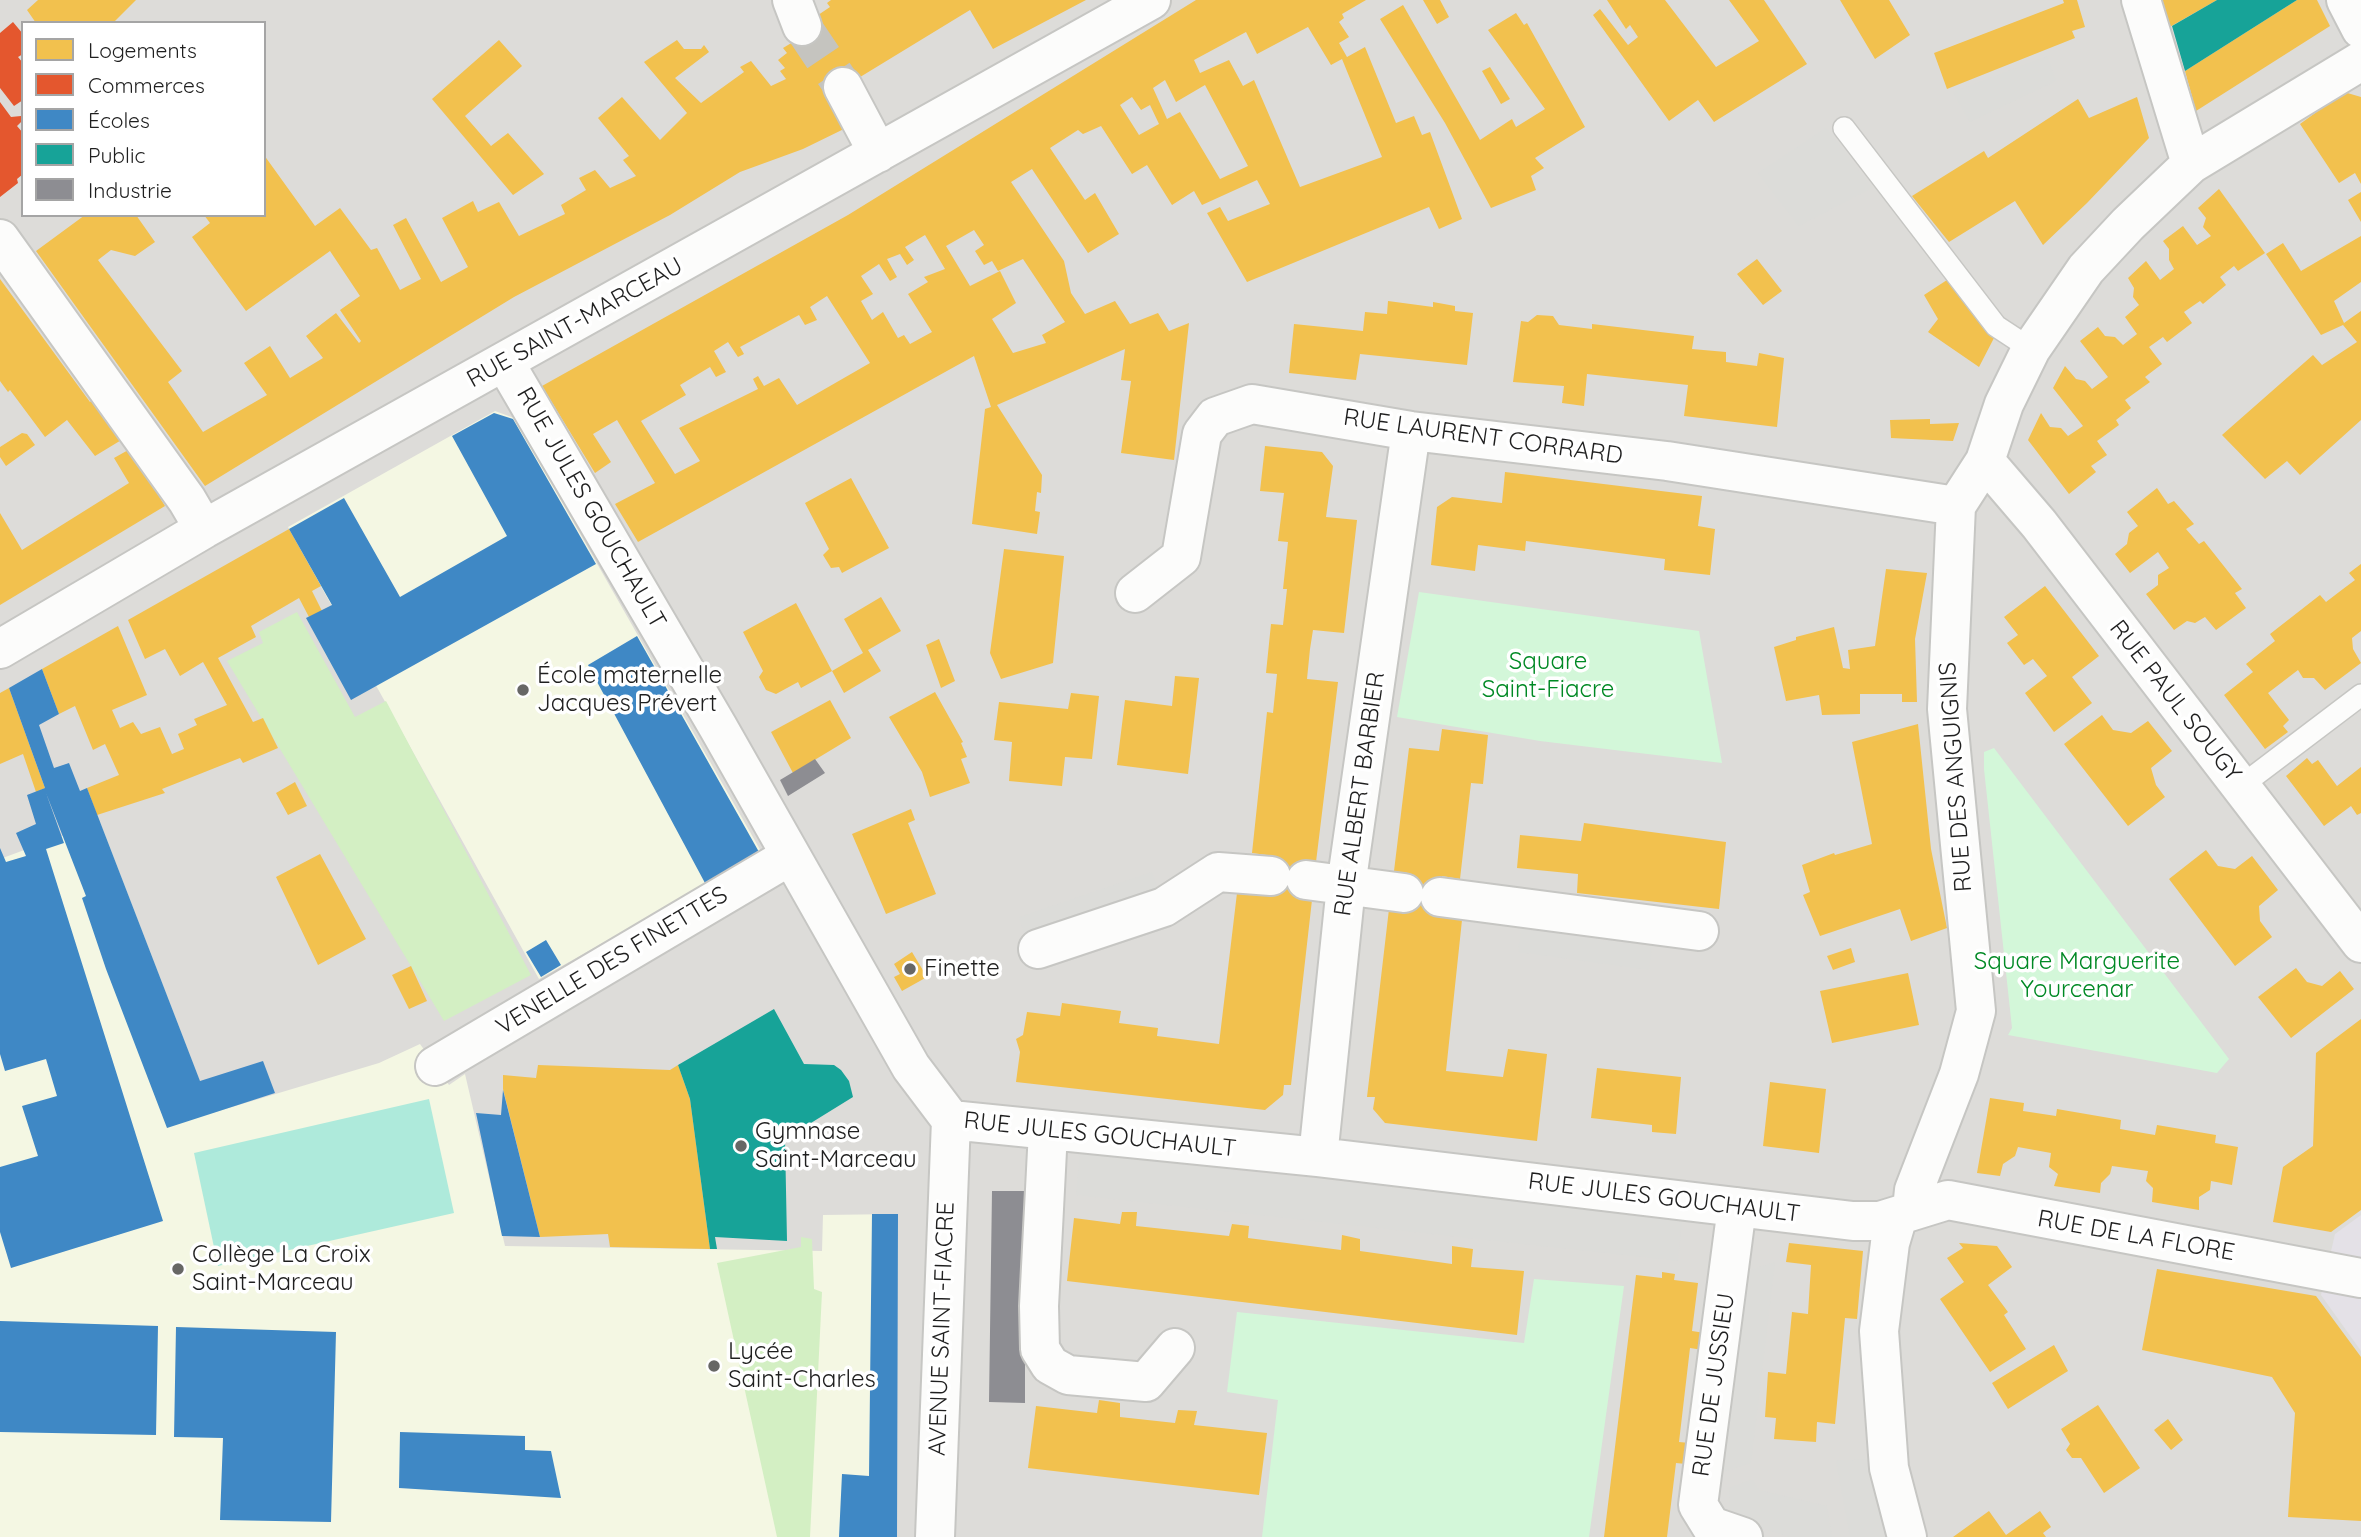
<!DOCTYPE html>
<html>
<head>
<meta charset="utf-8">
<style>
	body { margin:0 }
	#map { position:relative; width:2361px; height:1537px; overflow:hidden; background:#eeede7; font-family:Quicksand,sans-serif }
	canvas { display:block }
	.legend { position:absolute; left:21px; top:21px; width:245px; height:196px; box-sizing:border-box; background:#fff; border:2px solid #a5a5a5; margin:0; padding:9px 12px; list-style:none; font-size:21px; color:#1f1f1f }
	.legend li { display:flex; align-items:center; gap:14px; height:35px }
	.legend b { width:35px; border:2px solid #a5a5a5 }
</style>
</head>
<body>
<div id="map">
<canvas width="2361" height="1537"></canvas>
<ul class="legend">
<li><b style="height:19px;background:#f2c14e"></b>Logements</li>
<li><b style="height:19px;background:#e4572e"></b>Commerces</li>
<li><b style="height:19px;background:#3f88c5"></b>Écoles</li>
<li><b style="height:19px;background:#17a398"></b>Public</li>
<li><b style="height:19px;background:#8d8d92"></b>Industrie</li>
</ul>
</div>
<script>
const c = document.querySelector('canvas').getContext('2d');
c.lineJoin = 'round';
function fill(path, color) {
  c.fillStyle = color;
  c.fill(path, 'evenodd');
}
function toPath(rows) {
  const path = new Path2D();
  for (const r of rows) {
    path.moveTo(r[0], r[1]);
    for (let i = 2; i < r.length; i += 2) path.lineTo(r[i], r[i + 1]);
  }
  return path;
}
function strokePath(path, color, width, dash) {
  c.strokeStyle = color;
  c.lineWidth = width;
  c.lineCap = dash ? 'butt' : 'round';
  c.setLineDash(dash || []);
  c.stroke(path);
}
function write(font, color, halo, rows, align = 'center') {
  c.font = font + ' Quicksand,sans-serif';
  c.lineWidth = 7;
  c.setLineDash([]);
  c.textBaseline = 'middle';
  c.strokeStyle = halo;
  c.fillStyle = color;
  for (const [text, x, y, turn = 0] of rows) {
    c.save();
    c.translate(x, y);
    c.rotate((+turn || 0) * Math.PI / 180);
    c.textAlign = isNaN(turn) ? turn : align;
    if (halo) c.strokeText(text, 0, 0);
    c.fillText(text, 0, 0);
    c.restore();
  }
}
fill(toPath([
	[0,0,2361,0,2361,1537,0,1537],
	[23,23,264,23,264,215,23,215]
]), '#dddcd9');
fill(toPath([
	[495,411,514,418,762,853,539,979,288,527],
	[100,822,212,1113,379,1063,420,1044,449,1085,465,1074,505,1246,822,1251,823,1215,898,1214,894,1537,0,1537,0,859]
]), '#f4f7e3');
fill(toPath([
	[297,612,355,717,386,701,531,975,444,1021,227,661,263,643,259,632],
	[801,1237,812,1239,814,1289,822,1292,810,1537,777,1537,717,1263,801,1247]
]), '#d3efc3');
fill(toPath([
	[1419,592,1699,631,1722,763,1540,741,1397,717],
	[1994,748,2229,1059,2217,1073,2008,1035,2012,1028,1984,769,1984,752],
	[1534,1279,1624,1286,1589,1537,1262,1537,1278,1400,1227,1392,1237,1312,1524,1343]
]), '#d3f7d9');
fill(toPath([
	[429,1099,454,1213,218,1266,194,1153]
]), '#aeeadb');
fill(toPath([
	[2047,56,2056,81,1970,122,1953,92],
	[1826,128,1872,188,1799,226,1758,173],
	[1152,872,1160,897,1027,942,1019,917],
	[1521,929,1652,947,1649,970,1518,952],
	[1080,1153,1682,1220,1678,1261,1076,1195],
	[1775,1262,1751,1463,1717,1474,1741,1273],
	[1871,1459,1885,1537,1850,1537,1836,1461],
	[1752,1479,1759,1490,1827,1506,1832,1537,1789,1537,1730,1519,1729,1488]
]), '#dcdcd9');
fill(toPath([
	[2361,1215,2361,1351,2321,1295,2335,1234]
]), '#e4e1e7');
fill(toPath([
	[38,0,136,0,113,23,36,23,27,10],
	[831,0,1086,0,993,49,970,10,829,96,848,127,803,149,740,172,670,215,514,297,205,486,36,251,85,215,136,215,155,242,135,256,111,250,98,260,182,371,168,382,203,432,267,395,244,363,270,346,290,378,323,358,306,336,336,313,359,343,361,341,340,310,360,296,330,251,246,311,192,237,210,223,204,215,264,215,264,155,315,226,340,208,371,250,377,248,400,290,421,279,393,225,406,218,441,282,468,267,442,218,473,201,478,212,499,202,519,236,565,214,561,205,586,190,579,178,595,170,610,188,636,176,623,160,629,156,598,118,622,97,660,140,687,113,644,62,677,40,684,49,701,49,704,45,709,52,675,78,701,103,744,72,740,67,751,61,771,86,786,79,780,71,785,68,778,60,787,53,783,48,793,42,787,36,830,7,827,3],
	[1196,0,1366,0,1342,14,1344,18,1339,22,1349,37,1339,43,1347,57,1365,47,1396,123,1414,116,1422,135,1430,132,1462,219,1439,229,1429,207,1247,282,1207,213,1220,207,1228,221,1270,204,1257,180,1202,205,1194,191,1172,205,1147,165,1132,174,1101,126,1083,134,1078,130,1050,148,1085,200,1095,193,1119,234,1088,253,1032,169,1011,182,1064,261,1071,293,1085,314,1115,301,1130,324,1158,313,1169,331,1189,323,1174,460,1121,453,1131,381,1121,380,1125,349,997,405,1042,475,1041,493,1037,492,1035,511,1040,512,1037,534,972,524,985,409,991,407,974,356,638,542,615,504,655,483,617,420,593,434,611,462,595,473,542,386,848,215],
	[1308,27,1331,65,1342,59,1382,157,1300,187,1254,80,1243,86,1229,60,1200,73,1194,60,1246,32,1257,54],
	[1165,80,1176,102,1205,85,1248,166,1220,179,1180,112,1167,119,1153,88],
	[1132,97,1141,110,1150,105,1159,124,1139,135,1120,105],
	[974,230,984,245,975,251,984,265,992,261,998,271,1023,259,1065,322,1042,335,1046,343,1013,353,992,319,1016,303,1000,271,970,286,946,246],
	[925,235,945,269,924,277,928,282,908,294,932,332,910,344,904,335,898,338,883,312,872,320,861,301,873,294,861,276,879,264,890,281,897,277,887,259,900,254,907,265,914,260,905,247],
	[827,296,870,363,797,405,779,378,764,386,758,376,753,379,758,389,679,428,700,461,675,474,641,421,686,395,680,385,710,367,716,377,726,372,714,351,728,342,738,357,744,354,740,347,799,315,805,325,817,320,810,307],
	[1423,0,1440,0,1449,17,1437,24],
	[1607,0,1665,0,1716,67,1759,41,1729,0,1764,0,1807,64,1714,122,1698,100,1669,121,1593,15,1600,9,1628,45,1638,37,1630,25,1626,29],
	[1840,0,1889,0,1910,35,1875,59],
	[2063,0,2077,0,2085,27,2072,31,2075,38,1947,89,1934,53,2064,3],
	[2159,0,2217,0,2168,28],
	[2297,0,2317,0,2330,26,2196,111,2185,71],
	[1403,5,1480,140,1512,119,1516,127,1545,109,1488,30,1516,13,1524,25,1527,23,1585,127,1535,158,1544,168,1531,176,1536,190,1491,208,1445,123,1380,19],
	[499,40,522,66,465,116,491,146,508,133,544,174,513,195,432,99],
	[1490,67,1510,99,1501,104,1482,71],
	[2344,92,2361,97,2361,184,2355,173,2339,183,2300,124],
	[2137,97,2149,138,2087,203,2043,245,2015,201,1949,242,1912,196,1984,151,1988,158,2078,99,2089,118],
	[2219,189,2265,253,2238,271,2234,266,2220,277,2226,285,2203,304,2200,301,2184,312,2192,323,2167,342,2163,337,2149,347,2162,364,2145,377,2150,382,2125,400,2131,408,2116,420,2119,425,2097,441,2107,455,2091,466,2096,472,2069,494,2028,440,2041,413,2050,427,2061,428,2068,436,2083,426,2053,388,2065,366,2076,379,2085,381,2092,389,2108,377,2080,341,2098,327,2105,336,2115,337,2123,345,2137,334,2125,317,2139,305,2133,297,2134,288,2128,278,2146,261,2160,280,2174,269,2169,260,2169,249,2163,241,2183,226,2197,245,2211,236,2203,227,2206,218,2198,208],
	[2361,192,2361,222,2348,200],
	[2361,236,2361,282,2334,301,2344,323,2361,311,2361,420,2300,475,2287,461,2265,479,2222,435,2313,355,2322,365,2357,342,2343,325,2321,335,2266,254,2283,243,2301,271],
	[1757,259,1782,291,1763,305,1737,274],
	[0,279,90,402,95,398,123,439,95,456,67,420,45,437,10,390,8,392,0,381],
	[1947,280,1994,338,1979,367,1928,332,1938,319,1924,295],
	[1388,301,1433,307,1433,302,1455,306,1455,311,1473,313,1467,365,1360,354,1356,380,1289,373,1294,324,1363,331,1365,312,1387,314],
	[1537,315,1553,316,1559,325,1592,329,1592,324,1694,336,1692,349,1726,352,1726,362,1757,366,1759,353,1784,358,1777,427,1684,416,1688,385,1587,374,1584,406,1562,403,1564,386,1513,382,1521,321,1528,322],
	[1930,419,1930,424,1959,423,1953,441,1891,438,1890,420],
	[22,433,27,434,35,445,6,466,0,457,0,447],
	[1265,446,1322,452,1333,466,1326,517,1357,520,1344,633,1313,630,1310,649,1307,679,1338,682,1316,862,1308,860,1306,880,1304,899,1312,900,1291,1085,1284,1085,1283,1095,1265,1110,1016,1082,1020,1052,1016,1039,1023,1035,1027,1012,1060,1016,1062,1003,1121,1011,1119,1023,1158,1028,1157,1036,1219,1044,1237,893,1269,895,1274,856,1252,853,1267,712,1273,713,1277,674,1266,673,1271,624,1283,625,1287,589,1283,589,1288,542,1278,541,1284,493,1260,491],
	[130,449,165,506,0,605,0,513,22,550,129,483,114,458],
	[1505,472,1702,496,1698,526,1715,529,1710,575,1664,570,1665,559,1526,541,1525,551,1478,545,1475,571,1431,565,1437,507,1452,497,1502,503],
	[851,478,889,548,842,573,839,567,831,568,823,555,829,549,805,503],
	[2157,488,2168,504,2174,501,2194,524,2186,529,2199,544,2204,541,2242,589,2235,593,2246,608,2216,630,2205,617,2195,623,2187,621,2174,630,2146,594,2158,585,2158,575,2169,568,2158,552,2130,573,2115,554,2127,544,2129,533,2138,526,2127,512],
	[289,529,321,586,312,591,322,611,309,617,299,598,251,626,256,637,218,658,253,722,263,718,278,748,243,763,240,758,162,789,165,793,97,815,87,788,119,775,105,744,93,750,75,706,59,714,42,669,118,626,147,695,112,710,120,728,133,722,141,734,160,727,172,754,184,749,178,734,197,725,194,719,227,705,203,662,180,676,165,649,145,659,128,620],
	[1004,549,1064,556,1053,663,1001,679,990,653],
	[2361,564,2361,631,2352,638,2353,649,2361,663,2325,690,2314,678,2303,678,2298,670,2268,693,2289,720,2283,726,2288,732,2265,749,2224,695,2253,672,2246,664,2275,641,2270,634,2320,595,2326,602,2343,589,2355,580,2349,573],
	[1886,569,1927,573,1915,639,1917,702,1902,702,1902,694,1860,694,1860,714,1822,715,1819,695,1786,701,1774,647,1796,640,1796,637,1834,627,1843,668,1850,669,1848,650,1875,646],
	[2045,586,2099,656,2072,677,2092,703,2054,732,2025,693,2047,676,2033,659,2024,665,2007,643,2018,635,2004,617],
	[881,597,901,631,868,650,881,671,844,693,832,671,863,653,844,619],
	[796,603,832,671,801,688,798,682,776,694,766,690,759,677,763,671,743,632],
	[939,639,955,681,941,688,926,645],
	[1175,676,1199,678,1188,774,1117,765,1125,700,1172,706],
	[9,688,45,788,36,792,23,754,0,764,0,693],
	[935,692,963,742,961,743,967,757,961,759,970,783,930,797,922,772,889,717],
	[1071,693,1099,696,1092,759,1065,757,1062,786,1009,781,1012,742,994,740,999,702,1068,709],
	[830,700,851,738,793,773,771,732],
	[2102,715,2113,730,2131,733,2148,721,2172,751,2151,768,2156,785,2165,797,2128,826,2064,744],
	[1918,724,1931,849,1947,928,1911,941,1900,909,1820,936,1803,895,1810,892,1802,865,1834,853,1835,855,1872,844,1852,742],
	[1442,729,1488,735,1483,784,1471,783,1460,879,1442,876,1438,915,1462,920,1446,1071,1503,1077,1508,1049,1547,1054,1537,1141,1385,1123,1373,1109,1375,1097,1367,1097,1389,909,1403,912,1407,873,1394,871,1409,748,1439,751],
	[2307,758,2312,764,2318,760,2337,786,2361,767,2361,813,2357,815,2351,806,2324,826,2286,776],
	[295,782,307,806,288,815,276,793],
	[911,809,915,820,908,823,936,894,886,914,852,834],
	[1584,823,1726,842,1719,909,1577,893,1578,874,1517,868,1520,835,1581,841],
	[2206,850,2218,866,2235,869,2252,856,2278,890,2259,906,2260,921,2272,937,2235,966,2169,879],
	[320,854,366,939,318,965,276,877],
	[1851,948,1855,962,1833,970,1827,956],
	[912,952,927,977,902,991,894,977,900,974,894,964],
	[411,966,427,1001,409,1009,392,975],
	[2296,968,2307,982,2322,986,2340,971,2354,989,2291,1038,2258,997],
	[1908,973,1919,1025,1832,1043,1820,991],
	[2361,1019,2361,1210,2331,1232,2273,1222,2283,1167,2313,1146,2316,1053],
	[538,1065,670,1070,678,1065,690,1099,710,1249,610,1247,608,1234,540,1237,503,1089,503,1075,536,1078],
	[1597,1068,1681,1077,1676,1134,1652,1132,1652,1125,1591,1118],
	[1770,1082,1826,1089,1819,1153,1763,1146],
	[1990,1098,2024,1103,2023,1111,2056,1116,2057,1109,2121,1120,2120,1129,2155,1135,2157,1125,2216,1135,2215,1143,2238,1147,2232,1185,2211,1181,2210,1190,2199,1197,2199,1210,2152,1202,2153,1188,2146,1181,2148,1171,2112,1166,2110,1174,2101,1183,2100,1193,2054,1186,2058,1174,2049,1167,2051,1153,2018,1147,2015,1156,2003,1164,2000,1176,1977,1173],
	[1122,1212,1137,1212,1136,1226,1229,1236,1232,1224,1249,1226,1248,1238,1341,1250,1342,1235,1360,1239,1360,1251,1452,1264,1452,1246,1473,1249,1471,1267,1524,1271,1517,1335,1067,1281,1074,1218,1120,1224],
	[1789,1243,1863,1251,1857,1319,1845,1318,1835,1424,1817,1422,1816,1442,1774,1439,1776,1418,1765,1417,1768,1372,1786,1374,1792,1312,1808,1314,1811,1265,1786,1262],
	[1959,1243,1997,1246,2012,1267,1988,1285,2008,1312,2004,1315,2026,1349,1990,1372,1940,1299,1964,1282,1947,1258,1963,1248],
	[2157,1269,2316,1296,2361,1357,2361,1521,2288,1517,2295,1413,2272,1377,2142,1350],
	[1662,1272,1675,1274,1674,1280,1698,1283,1692,1331,1705,1333,1703,1350,1690,1348,1679,1442,1690,1443,1686,1464,1676,1463,1667,1537,1604,1537,1636,1275,1662,1278],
	[2054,1345,2068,1371,2008,1409,1992,1383],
	[1099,1400,1120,1403,1120,1417,1175,1423,1178,1410,1197,1411,1194,1425,1267,1433,1259,1495,1028,1468,1036,1406,1097,1413],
	[2098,1405,2140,1468,2104,1493,2081,1458,2072,1458,2066,1450,2070,1444,2061,1429],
	[2168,1419,2183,1440,2171,1450,2154,1430],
	[1989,1511,2006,1535,2040,1511,2051,1527,2043,1533,2046,1537,1953,1537]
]), '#f2c14e');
fill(toPath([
	[13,22,23,34,23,54,18,57,23,63,23,100,14,106,0,88,0,33],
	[0,102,11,117,21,116,22,121,17,126,23,133,23,174,17,179,18,183,0,197]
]), '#e4572e');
fill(toPath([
	[494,413,513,419,596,564,351,700,306,618,332,605,289,529,344,498,400,597,507,536,452,436],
	[637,636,759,852,705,883,588,665],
	[42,669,59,714,39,725,54,768,69,763,80,791,87,788,200,1081,263,1061,275,1093,167,1128,106,969,82,898,86,896,46,793,64,843,46,849,163,1221,11,1268,0,1232,0,1167,38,1156,22,1106,57,1096,46,1059,5,1071,0,1054,0,848,6,862,26,856,16,833,36,824,27,795,45,788,9,688],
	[546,940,561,965,541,977,526,952],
	[503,1090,540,1237,502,1236,476,1113,501,1115],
	[872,1214,898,1214,897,1537,839,1537,842,1474,869,1476],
	[0,1321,158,1326,156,1435,0,1432],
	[176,1327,336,1332,331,1522,220,1520,223,1438,174,1437],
	[400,1432,525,1436,525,1450,551,1451,561,1498,399,1488]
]), '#3f88c5');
fill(toPath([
	[2217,0,2297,0,2185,71,2172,26],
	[774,1009,804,1064,834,1065,841,1070,849,1081,853,1097,785,1139,787,1241,715,1237,717,1249,710,1249,690,1099,678,1065]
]), '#17a398');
fill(toPath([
	[815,759,825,773,788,796,780,780],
	[992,1191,1025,1191,1025,1403,989,1402]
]), '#8d8d92');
strokePath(toPath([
	[802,26,843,87]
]), '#c5c4bf', 38, [38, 19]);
const lane = toPath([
	[1844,128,1996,326,2031,349],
	[2241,786,2361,695]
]);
const street = toPath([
	[792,0,802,26],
	[2141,0,2191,164],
	[2346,0,2361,29],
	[843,87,878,153],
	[0,239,187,500,204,529],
	[505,363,718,727,911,1067,951,1120,1318,1157,1853,1221,1880,1221,1948,1200,2361,1278],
	[1985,461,2039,524,2361,943],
	[1135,593,1181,557,1202,434,1215,417,1252,404,1411,431,1667,461,1956,506],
	[0,649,204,529,1151,0],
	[1306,880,1404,893],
	[1440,897,1699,931],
	[1038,949,1164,907,1218,872,1271,876],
	[435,1066,790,856],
	[1048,1131,1039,1306,1040,1349,1050,1365,1068,1375,1146,1382,1175,1348],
	[1318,1157,1346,886,1411,431],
	[1737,1207,1698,1505,1711,1526,1743,1537],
	[1912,1209,1914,1190,1959,1074,1976,1011,1947,709,1956,506,1985,461,2004,404,2031,349,2086,269,2128,224,2191,164,2361,61],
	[1898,1216,1890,1243,1879,1331,1889,1468,1907,1537],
	[935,1537,951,1120]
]);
strokePath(lane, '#c6c6c3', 24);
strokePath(street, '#c6c6c3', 42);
strokePath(lane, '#fcfcfb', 21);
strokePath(street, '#fcfcfb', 38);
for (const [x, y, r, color] of [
	[523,690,7,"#676765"],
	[910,969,7,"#676765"],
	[741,1146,7,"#676765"],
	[178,1269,7,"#676765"],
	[714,1366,7,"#676765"]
]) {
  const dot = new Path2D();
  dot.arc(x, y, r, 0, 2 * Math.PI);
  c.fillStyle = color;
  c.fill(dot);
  strokePath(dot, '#fff', 2.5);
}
write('24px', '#1f1f1f', '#fff', [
	["RUE SAINT-MARCEAU",575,323,-29],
	["RUE LAURENT CORRARD",1483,437,8],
	["RUE JULES GOUCHAULT",591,508,60],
	["RUE PAUL SOUGY",2175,701,52],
	["RUE DES ANGUIGNIS",1956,777,-94],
	["RUE ALBERT BARBIER",1360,794,-82],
	["VENELLE DES FINETTES",612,961,-31],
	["RUE JULES GOUCHAULT",1100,1135,6],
	["RUE JULES GOUCHAULT",1664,1198,7],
	["RUE DE LA FLORE",2136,1236,10],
	["AVENUE SAINT-FIACRE",942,1329,-88],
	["RUE DE JUSSIEU",1714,1385,-82]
]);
write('24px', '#008924', '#fff', [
	["Square",1548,662],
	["Saint-Fiacre",1548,690],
	["Square Marguerite",2077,962],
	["Yourcenar",2077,990]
]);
write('24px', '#1f1f1f', '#fff', [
	["École maternelle",537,676],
	["Jacques Prévert",537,704],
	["Finette",924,969],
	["Gymnase",755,1132],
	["Saint-Marceau",755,1160],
	["Collège La Croix",192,1255],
	["Saint-Marceau",192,1283],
	["Lycée",728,1352],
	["Saint-Charles",728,1380]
], 'left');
</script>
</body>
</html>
